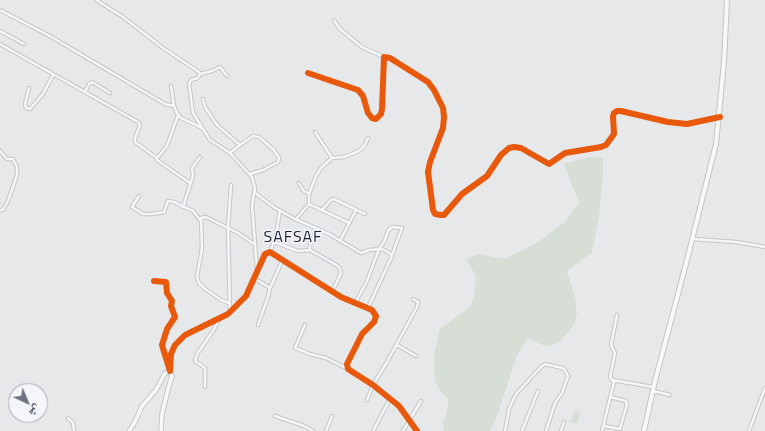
<!DOCTYPE html>
<html>
<head>
<meta charset="utf-8">
<style>
	body { margin:0 }
	#map { position:relative; width:765px; height:431px; overflow:hidden; background:#e6e8ea; font-family:"Titillium Web","Noto Naskh Arabic",sans-serif }
	canvas { display:block }
	.north { position:absolute; left:8px; top:383px; width:40px; height:40px; box-sizing:border-box; background:#f4f6f9; border:1px solid #a4a8b1; border-radius:50%; rotate:136deg; font-size:11px; font-weight:700; line-height:16px; text-align:center; color:#2b3445 }
	.north::after { content:''; display:block; margin:auto; width:14px; height:18px; background:#6c737f; clip-path:polygon(50% 0,100% 100%,50% 72%,0 100%) }
</style>
</head>
<body>
<div id="map">
<canvas width="765" height="431"></canvas>
<div class="north">ش</div>
</div>
<script>
const c = document.querySelector('canvas').getContext('2d');
c.lineJoin = 'round';
function fill(path, color) {
  c.fillStyle = color;
  c.fill(path, 'evenodd');
}
function toPath(rows) {
  const path = new Path2D();
  for (const r of rows) {
    path.moveTo(r[0], r[1]);
    for (let i = 2; i < r.length; i += 2) path.lineTo(r[i], r[i + 1]);
  }
  return path;
}
function strokePath(path, color, width, dash) {
  c.strokeStyle = color;
  c.lineWidth = width;
  c.lineCap = dash ? 'butt' : 'round';
  c.setLineDash(dash || []);
  c.stroke(path);
}
function write(font, color, halo, rows, align = 'center') {
  c.font = font + ' "Titillium Web",sans-serif';
  c.lineWidth = 3;
  c.setLineDash([]);
  c.textBaseline = 'middle';
  c.strokeStyle = halo;
  c.fillStyle = color;
  for (const [text, x, y, turn = 0] of rows) {
    c.save();
    c.translate(x, y);
    c.rotate((+turn || 0) * Math.PI / 180);
    c.textAlign = isNaN(turn) ? turn : align;
    if (halo) c.strokeText(text, 0, 0);
    c.fillText(text, 0, 0);
    c.restore();
  }
}
fill(toPath([
	[590,157,603,158,603,172,599,217,592,252,567,271,574,294,577,313,574,324,569,331,559,342,550,346,545,346,528,338,517,355,497,416,490,431,444,431,443,421,446,417,449,400,440,390,435,381,434,355,440,329,470,307,474,297,476,276,466,259,478,254,505,259,537,243,566,221,579,203,564,164],
	[574,411,580,412,577,424,571,422]
]), '#d6ded6');
const minor = toPath([
	[96,0,123,17,163,48,199,72,200,74,198,78,191,80,189,84,193,113,210,140,230,153,252,177,255,188,252,205,257,270],
	[0,10,48,35,165,104,174,106],
	[334,20,340,29,362,47,384,57],
	[0,31,24,44],
	[0,44,138,122,140,125,135,138,135,142,157,158,157,160,190,183],
	[308,73,358,90,363,96,368,113,372,118,376,119,381,114,382,109,384,57,390,58,428,82,434,90,443,108,444,117,443,128,430,162,428,172,433,210,435,214,441,215,444,215,462,194,487,176,501,155,509,148,514,147,521,148,549,164,565,153,601,147,606,145,614,134,613,116,614,113,617,111,621,111,668,122,687,124,720,117],
	[200,74,212,71,220,67,227,76],
	[171,86,174,106,177,113,181,118,202,128],
	[29,88,25,104,26,108,30,109,43,94,53,75],
	[85,92,89,84,92,82,110,93],
	[203,99,205,107,217,125,240,145,253,136,259,137,274,150,279,158,278,162,263,170,250,174],
	[315,132,332,158],
	[0,151,7,159,13,159,17,167,17,175,8,201,3,210,0,210],
	[230,153,240,145],
	[157,158,167,146,178,115],
	[299,183,303,190,309,194],
	[254,192,275,208,295,219,329,234,361,253,369,250,382,249,391,254,392,256,368,308],
	[139,196,132,207,143,214,153,214,164,212,168,201,174,202,193,211,200,220],
	[309,204,349,223],
	[183,207,193,176,192,168,200,157],
	[322,210,331,200,334,199,365,214],
	[296,219,309,204,309,194,316,176,321,168,332,158,344,157,359,151,365,145,368,138],
	[317,229,310,245,310,250,338,266,340,269,341,273,332,292],
	[693,239,736,242,765,247],
	[340,241,356,210],
	[274,242,298,251,310,250],
	[270,252,276,236,280,210],
	[254,278,270,288,283,259],
	[229,303,221,300,205,289,199,283,197,277,202,248,201,218,206,217,238,233,254,244],
	[355,303,367,281,379,249,384,242,388,231,392,227,402,228,392,255],
	[230,312,228,228,231,185],
	[258,325,268,297,270,288],
	[305,325,295,348,310,354,326,358,348,369],
	[397,345,416,356],
	[612,380,653,387],
	[205,387,205,368,195,361,197,354,213,331,220,318],
	[653,391,670,395],
	[367,400,373,385,387,362,417,307,418,302,413,299],
	[275,416,304,426,313,431],
	[68,418,73,423,74,431],
	[604,426,620,429,627,404,626,401,610,397],
	[326,431,332,416],
	[373,431,390,399],
	[403,431,421,401],
	[505,431,509,409,516,394,540,368,545,364,562,368,565,370,568,376,562,393,555,403,546,431],
	[522,431,538,391],
	[561,431,564,422],
	[602,431,614,382,610,377,615,353,611,345,617,315],
	[749,431,765,388]
]);
const tertiary = toPath([
	[154,281,166,282,167,293,172,301,171,306,175,317,167,329,162,345,170,371,171,354,175,345,185,335,228,314,246,296,265,254,270,252,341,297,372,310,376,316,374,322,362,334,347,364,348,369,373,385,399,406,417,431]
]);
const secondary = toPath([
	[129,431,135,422,142,406,156,390,165,373,170,371,172,376,168,389,162,414,161,431]
]);
const primary = toPath([
	[644,431,655,381,687,260,716,144,724,62,727,0]
]);
strokePath(minor, '#c4c6c8', 4.5);
strokePath(tertiary, '#c4c6c8', 5);
strokePath(secondary, '#c4c6c8', 5.5);
strokePath(primary, '#c2c5c8', 6);
strokePath(minor, '#f5f6f7', 2.5);
strokePath(tertiary, '#f5f6f7', 3);
strokePath(secondary, '#f8f8f8', 3.5);
strokePath(primary, '#f8f8f8', 4);
strokePath(toPath([
	[308,73,358,90,363,96,368,113,372,118,376,119,381,114,382,109,384,57,390,58,428,82,434,90,443,108,444,117,443,128,430,162,428,172,433,210,435,214,441,215,444,215,462,194,487,176,501,155,509,148,514,147,521,148,549,164,565,153,601,147,606,145,614,134,613,116,614,113,617,111,621,111,668,122,687,124,720,117],
	[154,281,166,282,167,293,172,301,171,306,175,317,167,329,162,345,170,371,171,354,175,345,185,335,228,314,246,296,265,254,270,252,341,297,372,310,376,316,374,322,362,334,347,364,348,369,373,385,399,406,417,431]
]), '#e8590c', 6);
c.letterSpacing = '1px';
write('16px', '#1d2536', '#f4f6f9', [
	["SAFSAF",293,238]
]);
c.letterSpacing = '0px';
</script>
</body>
</html>
